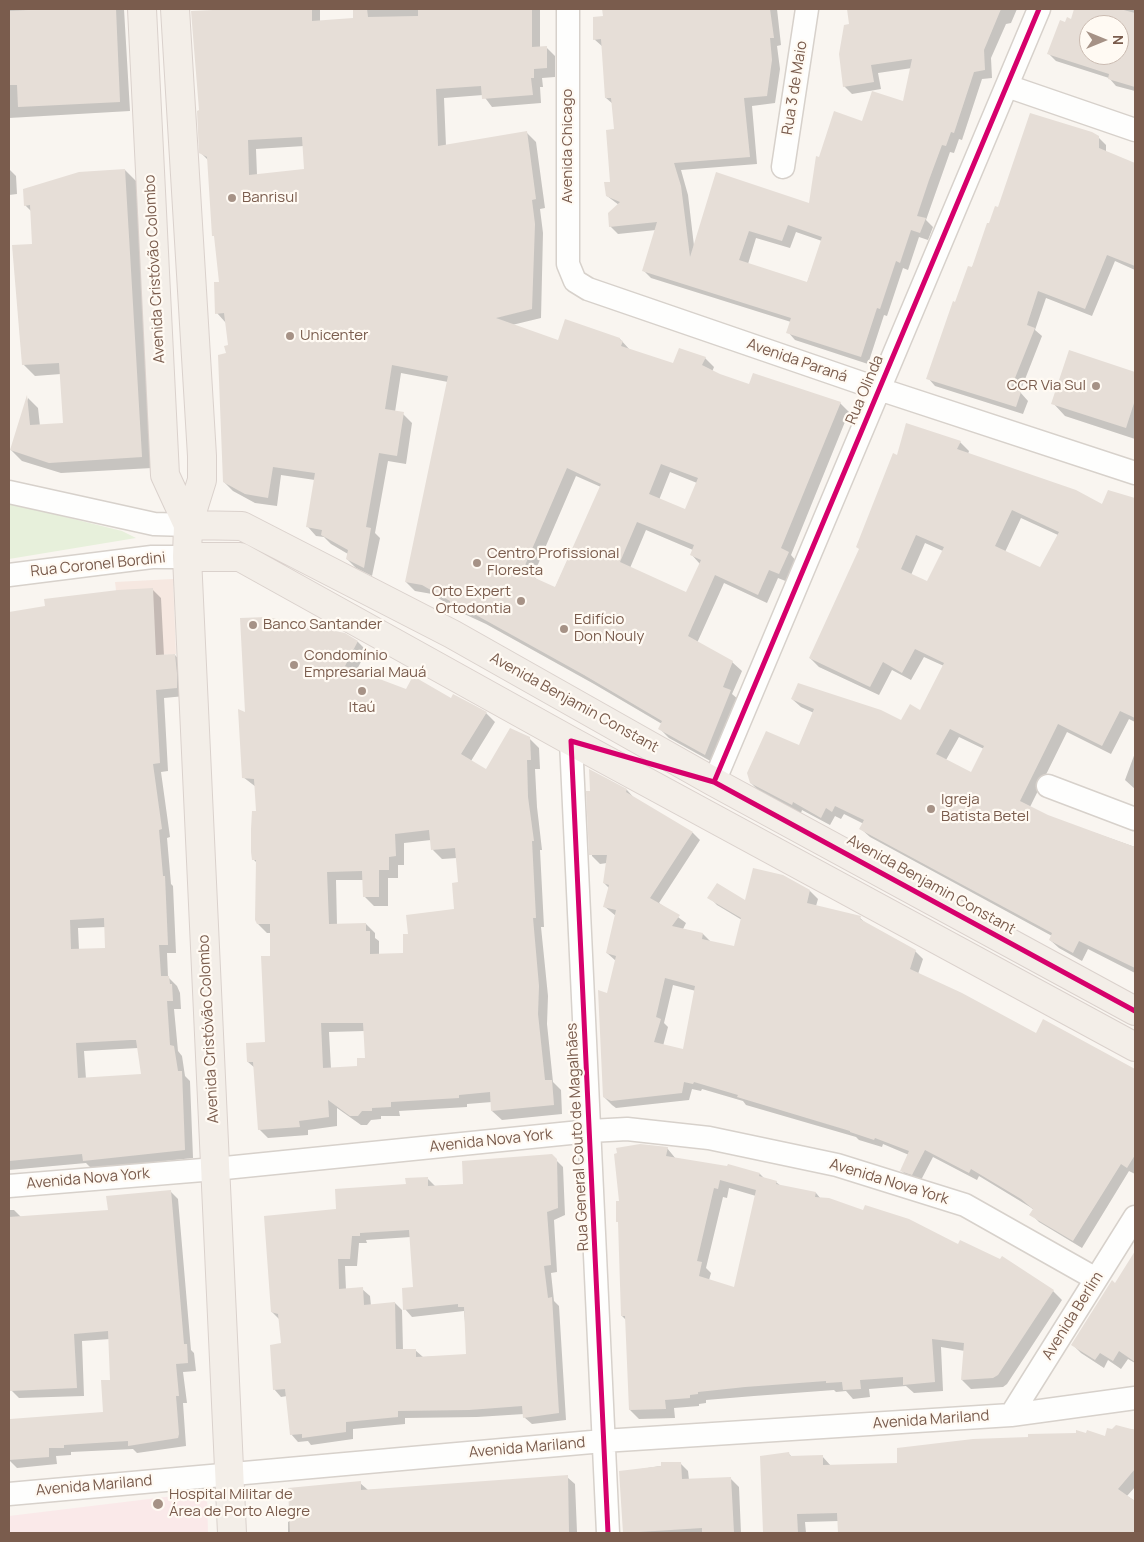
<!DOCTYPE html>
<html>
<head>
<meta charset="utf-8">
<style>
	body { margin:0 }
	#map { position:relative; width:1144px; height:1542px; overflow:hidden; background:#f9f5f0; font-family:Manrope,sans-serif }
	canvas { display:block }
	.frame { position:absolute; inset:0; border:10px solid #7a5c4d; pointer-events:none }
	.north { position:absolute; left:1079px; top:15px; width:50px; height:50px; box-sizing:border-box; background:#fffaf3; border:1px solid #cabbb1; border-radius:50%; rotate:90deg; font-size:14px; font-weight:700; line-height:20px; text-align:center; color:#7a5c4d }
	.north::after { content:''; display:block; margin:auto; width:18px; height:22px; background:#a69286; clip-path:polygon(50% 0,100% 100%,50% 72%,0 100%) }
</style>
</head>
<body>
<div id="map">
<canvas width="1144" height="1542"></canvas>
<div class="frame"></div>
<div class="north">N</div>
</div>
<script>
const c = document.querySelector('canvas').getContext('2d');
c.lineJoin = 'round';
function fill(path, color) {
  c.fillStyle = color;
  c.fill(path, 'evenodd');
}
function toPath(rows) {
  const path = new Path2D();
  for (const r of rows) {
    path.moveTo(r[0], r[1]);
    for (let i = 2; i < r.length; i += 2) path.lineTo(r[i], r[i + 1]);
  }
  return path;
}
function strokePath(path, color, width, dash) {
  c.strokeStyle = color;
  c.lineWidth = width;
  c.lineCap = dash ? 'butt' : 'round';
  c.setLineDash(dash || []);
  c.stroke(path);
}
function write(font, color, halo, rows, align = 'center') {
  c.font = font + ' Manrope,sans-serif';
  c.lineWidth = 4.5;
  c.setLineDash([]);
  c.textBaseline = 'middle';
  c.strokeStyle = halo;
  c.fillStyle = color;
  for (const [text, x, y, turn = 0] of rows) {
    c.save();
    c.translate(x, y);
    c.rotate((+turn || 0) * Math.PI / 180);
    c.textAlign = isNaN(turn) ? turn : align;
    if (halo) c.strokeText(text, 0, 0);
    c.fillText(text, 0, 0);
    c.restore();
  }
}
fill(toPath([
	[173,579,176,654,124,657,115,582]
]), '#f6e8e1');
fill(toPath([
	[207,1492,208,1533,9,1533,9,1516]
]), '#fae9e9');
fill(toPath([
	[9,503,122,531,136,538,9,559]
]), '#e7f0db');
fill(toPath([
	[9,9,124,9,130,111,9,118],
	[238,9,320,9,320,22,354,19,354,9,540,9,540,48,546,47,555,56,555,77,542,78,543,87,540,87,541,103,492,107,483,95,444,98,446,146,527,133,536,142,545,208,540,209,543,233,541,318,512,325,559,341,620,339,630,350,674,365,705,358,714,367,712,372,750,386,840,403,849,412,791,555,797,562,788,582,778,578,767,603,724,583,697,643,732,662,742,671,732,694,739,700,714,763,669,738,660,729,662,724,594,684,486,624,460,612,432,594,415,591,406,582,448,382,401,373,395,412,403,414,412,423,406,464,388,461,375,533,380,538,372,576,356,568,347,559,348,554,331,544,324,537,316,536,308,527,315,480,281,475,277,506,255,503,233,491,224,482,229,346,226,323,217,313,221,283,216,238,213,235,208,160,201,153,201,111],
	[304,146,305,170,257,175,256,149],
	[670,472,697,483,686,511,659,500],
	[576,476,601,487,555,588,540,582,533,576],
	[646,530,693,550,691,554,700,564,686,594,630,568],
	[604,9,781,9,777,9,781,45,777,46,780,69,775,103,752,106,757,164,681,170,688,195,694,246,810,205,820,158,863,122,904,102,912,68,878,73,881,89,852,94,844,86,850,25,848,9,1017,9,1011,23,1006,24,991,58,992,78,982,79,962,140,959,139,954,153,950,152,926,220,933,227,928,240,919,237,908,270,903,268,887,316,884,315,868,364,795,340,788,332,791,322,651,278,643,270,656,230,618,234,610,226,619,205,607,196,612,183,616,130,613,104,606,98,603,47,594,39,604,18],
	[796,232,822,241,807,283,748,264,756,238,790,248],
	[1075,9,1135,9,1135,91,1116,86,1109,78,1056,61,1049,54,1066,23,1072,20],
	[1089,25,1119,25,1119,55,1089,55],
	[1098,137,1106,145,1106,152,1135,164,1135,270,1115,261,1092,316,1046,298,1035,330,1042,336,1020,392,1028,401,1023,414,935,386,928,378,956,303,999,208],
	[9,169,16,176,17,194,9,195],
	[125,170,136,181,152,468,61,473,22,461,11,450,28,398,38,408,40,426,64,424,61,374,35,376,23,364,33,245,31,211,25,205],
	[1070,351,1135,373,1135,439,1065,416,1053,403],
	[960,442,969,451,968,454,1102,505,1104,501,1135,511,1135,722,1129,719,1111,754,1067,732,1030,807,1047,816,1135,847,1135,973,1088,949,1082,961,1059,948,1050,940,1052,936,870,837,861,829,864,824,844,814,841,819,835,816,830,825,802,810,801,813,760,792,751,783,799,747,814,713,801,707,792,699,901,722,920,712,944,666,924,657,911,680,892,670,879,695,819,667,810,658,860,549,898,456],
	[1021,518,1058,535,1041,569,1005,552],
	[925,543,943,551,928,583,911,575],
	[959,737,984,749,972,774,946,760],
	[152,589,161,598,164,656,175,655,183,664,185,696,164,698,168,771,161,772,170,837,167,838,171,884,173,886,176,953,167,953,168,977,177,986,180,993,181,1009,174,1009,178,1051,182,1056,185,1076,190,1081,193,1158,92,1169,86,1163,9,1170,9,613],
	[106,927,106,949,79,950,78,928],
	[138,1048,142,1075,86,1079,84,1051],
	[345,634,358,642,367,651,356,671,406,690,451,700,486,713,495,722,471,761,486,771,529,738,539,748,540,769,535,769,537,807,542,850,540,850,544,927,541,927,548,996,547,1024,553,1082,561,1090,562,1114,502,1120,492,1111,492,1102,467,1104,467,1107,399,1111,400,1116,381,1116,381,1119,371,1120,367,1125,361,1125,337,1108,337,1126,308,1130,308,1135,268,1138,259,1129,255,1068,248,1062,267,1043,271,933,267,933,258,924,257,863,253,859,257,813,256,787,243,777,246,714],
	[431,840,433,850,442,859,457,858,459,883,456,911,409,935,405,954,379,955,379,941,375,938,375,933,366,924,337,925,336,880,364,880,365,897,374,906,388,906,388,878,398,878,398,865,404,865,404,843],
	[365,1031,367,1059,359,1067,331,1069,329,1032],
	[1135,753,1135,789,1125,780],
	[590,771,627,790,635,799,693,833,700,840,659,903,686,923,683,929,703,934,711,942,735,947,742,920,717,905,709,897,746,902,810,891,818,899,816,906,860,918,868,925,915,951,923,959,918,974,1037,1035,1044,1021,1135,1070,1135,1174,1129,1171,1082,1248,1039,1222,1031,1214,1034,1210,1030,1207,979,1176,977,1180,933,1157,920,1182,909,1178,902,1171,909,1155,883,1144,882,1147,859,1140,856,1137,746,1105,743,1101,702,1089,701,1091,692,1089,689,1100,616,1108,612,1105,604,1097,608,994,616,961,607,953,616,916,605,907,609,888,604,883,607,863,600,864,592,856,588,792,591,792],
	[673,985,696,991,684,1051,663,1046,668,1027,664,1023],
	[667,1148,676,1159,760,1174,765,1179,776,1182,781,1186,816,1193,821,1199,1053,1291,1062,1300,1007,1384,1003,1387,971,1389,962,1380,965,1351,941,1347,943,1391,914,1393,906,1386,869,1389,870,1397,853,1399,846,1391,836,1392,834,1390,754,1396,706,1400,706,1403,699,1404,699,1406,674,1408,675,1418,639,1419,630,1410,626,1320,622,1316],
	[729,1188,756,1196,735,1288,709,1280,711,1273,706,1268,723,1197,727,1198],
	[556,1160,563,1167,565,1215,554,1220,557,1272,551,1273,554,1301,559,1306,566,1420,532,1424,524,1417,524,1414,477,1417,405,1418,405,1424,353,1429,353,1439,311,1445,308,1441,298,1442,291,1434,287,1396,281,1397,274,1389,283,1344,280,1320,272,1312,337,1211,427,1178,435,1186,464,1185],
	[411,1237,414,1288,405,1309,412,1317,464,1311,468,1355,423,1357,415,1350,403,1350,402,1310,395,1303,371,1306,370,1296,362,1289,346,1290,345,1266,357,1266,359,1243,367,1243,366,1240],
	[170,1191,178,1199,191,1350,194,1353,196,1371,183,1372,187,1403,183,1403,186,1446,137,1453,133,1449,71,1452,71,1455,56,1456,57,1464,17,1468,9,1460,9,1436,104,1413,112,1381,110,1339,82,1341,84,1396,19,1398,11,1390,9,1385,9,1210,14,1210,22,1218,109,1211],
	[1135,1267,1135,1363,1128,1359,1121,1369,1108,1360,1104,1368,1081,1353,1073,1345,1116,1284],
	[1117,1427,1135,1430,1135,1487,1127,1496,1135,1501,1135,1533,839,1533,839,1521,805,1522,806,1533,764,1533,761,1457,789,1454,793,1458,822,1456,831,1466,899,1464,1106,1437],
	[680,1463,688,1471,689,1480,730,1478,739,1487,741,1533,624,1533,621,1472],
	[567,1477,575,1484,577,1532,575,1533,288,1533,288,1522,360,1483,368,1490]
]), '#0003');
fill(toPath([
	[47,9,116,9,120,102,18,107,17,85,9,85,9,11],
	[235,9,312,9,312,21,353,18,353,9,367,9,368,17,418,16,418,9,532,9,532,47,547,46,547,68,534,69,534,78,531,78,533,95,482,99,481,86,436,89,438,146,527,131,536,199,532,200,535,224,532,309,496,318,558,340,565,319,620,338,620,340,623,341,621,346,673,363,679,348,706,357,702,365,720,374,749,384,753,373,841,402,781,548,789,552,779,574,769,570,758,595,715,575,688,636,733,661,723,687,731,690,705,755,658,729,662,721,584,675,476,615,450,603,450,601,422,585,405,582,448,376,392,365,385,409,404,412,397,456,379,453,366,527,371,528,364,568,346,559,348,550,321,535,322,530,306,527,315,473,273,467,268,498,245,494,223,482,218,355,226,353,224,346,228,345,224,313,215,314,214,282,219,282,214,236,212,236,207,157,199,153,197,111,199,110,191,11],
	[302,137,304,169,249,175,248,140],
	[661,464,698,478,685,509,649,494],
	[567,468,601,484,555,587,535,578,536,576,523,570],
	[637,522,694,545,690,555,701,560,686,592,620,562],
	[602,9,770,9,774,38,770,38,772,60,767,96,744,98,750,157,674,163,681,186,690,257,716,172,809,203,816,156,819,157,834,111,862,121,872,91,903,101,912,59,871,65,874,82,843,87,839,54,844,25,849,24,847,9,1001,9,984,50,985,70,974,72,954,133,951,132,946,146,942,145,929,180,917,216,926,218,920,233,911,230,900,263,896,261,880,309,877,308,861,357,786,333,791,318,642,271,657,222,609,227,608,213,620,202,606,196,604,182,610,182,606,130,614,129,611,98,605,98,601,39,593,40,593,17,603,16],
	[788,225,822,237,807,282,739,260,749,231,782,241],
	[1074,9,1120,9,1135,13,1135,87,1108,79,1109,74,1047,54,1060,20,1065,22,1067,17,1071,19],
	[1089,25,1119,25,1119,55,1089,55],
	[1030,113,1092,132,1099,136,1099,148,1135,163,1135,266,1107,255,1085,309,1038,291,1027,325,1035,328,1011,388,1021,392,1016,407,926,379,953,301,955,302,968,266,972,267,987,223,989,223,995,206,998,207],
	[125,169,142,457,49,463,10,450,27,395,30,425,63,423,59,363,22,365,12,245,32,244,30,205,24,206,23,189,79,172],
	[1069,350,1135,372,1135,400,1126,428,1051,404],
	[906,423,961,441,957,449,1076,490,1102,504,1108,490,1135,498,1135,718,1120,711,1102,746,1058,724,1020,801,1048,815,1135,847,1135,968,1079,941,1073,953,1049,940,1052,933,859,829,864,820,835,806,832,812,826,808,821,818,793,802,792,805,750,783,747,773,766,731,799,745,814,709,791,699,798,683,881,710,901,720,910,704,920,710,944,663,915,649,902,673,883,662,870,687,809,658,859,549,856,547,893,453,897,455],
	[1012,510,1059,532,1040,567,995,546],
	[916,535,944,547,927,581,901,569],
	[950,729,984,746,971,772,936,754],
	[153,588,156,655,175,654,177,674,177,688,156,690,160,763,153,764,162,829,159,830,163,876,165,876,168,945,159,945,161,976,169,976,170,984,172,984,173,1001,167,1001,170,1045,174,1046,178,1071,182,1071,185,1150,83,1161,82,1154,9,1161,9,612,45,606,44,599,118,590],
	[104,918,105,948,71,949,70,920],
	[130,1040,136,1040,141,1074,78,1078,76,1043],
	[267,617,345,633,358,641,345,666,406,689,413,676,451,698,453,694,487,712,461,754,486,769,510,728,530,737,531,760,527,760,528,797,534,841,532,841,536,918,533,918,539,986,538,1014,545,1080,552,1080,554,1105,491,1111,490,1092,459,1095,459,1098,391,1102,391,1107,372,1108,372,1111,362,1111,358,1116,350,1116,328,1100,329,1117,299,1121,300,1127,258,1130,253,1062,247,1062,246,1043,265,1042,261,956,270,956,270,924,257,924,255,920,256,860,252,860,251,852,251,829,252,811,256,811,254,779,242,778,238,709,245,712,240,618],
	[429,830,431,850,455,848,458,882,452,883,454,909,406,915,408,934,403,934,403,953,370,954,370,931,366,931,366,923,329,924,327,872,362,871,363,897,379,897,379,870,389,870,389,857,396,856,395,834],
	[321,1023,363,1023,365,1058,357,1058,357,1066,323,1068],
	[589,769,627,789,626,792,693,832,650,898,680,915,672,926,703,933,702,939,734,946,741,918,707,898,717,883,745,900,753,868,783,875,810,890,807,903,861,916,860,919,916,950,910,969,962,993,1036,1033,1043,1019,1135,1069,1135,1155,1127,1168,1121,1164,1073,1241,1029,1215,1033,1209,1021,1199,971,1169,969,1173,925,1150,912,1175,900,1171,909,1151,875,1138,874,1140,850,1132,850,1131,737,1097,738,1095,694,1082,693,1084,684,1082,682,1093,611,1101,603,1097,598,990,607,993,616,956,606,953,616,910,603,907,609,885,603,883,607,855,589,855,586,791,590,791],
	[665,978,695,986,683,1049,654,1042,661,1019,656,1017],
	[640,1144,668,1147,666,1156,727,1166,728,1164,760,1173,759,1176,777,1181,776,1184,816,1192,815,1197,829,1198,863,1210,865,1205,909,1219,958,1244,960,1240,1000,1259,1002,1256,1054,1290,998,1375,993,1378,961,1380,964,1343,932,1339,935,1382,903,1385,903,1377,860,1380,861,1389,843,1390,842,1382,826,1383,826,1381,745,1387,698,1392,698,1394,690,1395,690,1398,665,1400,666,1409,629,1410,625,1316,621,1316,618,1222,616,1222,616,1201,619,1201,614,1154,617,1153,616,1148],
	[720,1180,756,1190,734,1287,699,1276,702,1262,697,1261,714,1188,718,1189],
	[552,1154,557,1159,558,1208,547,1212,551,1265,544,1266,548,1298,552,1297,559,1413,523,1418,522,1406,469,1410,398,1411,398,1417,346,1422,346,1432,302,1438,302,1434,290,1435,285,1389,273,1390,270,1345,281,1343,278,1314,271,1312,264,1216,336,1209,335,1189,406,1184,405,1178,428,1177,428,1186,463,1184,462,1161],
	[409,1230,413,1287,402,1288,403,1310,458,1304,458,1307,464,1307,466,1354,416,1357,416,1349,396,1349,395,1302,364,1305,363,1287,339,1289,338,1259,350,1259,352,1236,360,1236,360,1233],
	[171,1190,184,1344,187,1344,188,1363,176,1364,179,1396,176,1396,179,1434,178,1438,128,1446,128,1441,64,1445,64,1448,49,1448,49,1457,9,1460,10,1419,103,1412,101,1380,110,1380,108,1331,74,1334,77,1388,10,1391,9,1217,108,1210,106,1196],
	[1135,1251,1135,1362,1119,1351,1113,1361,1100,1353,1095,1360,1071,1345,1112,1280,1115,1283],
	[1116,1425,1135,1430,1135,1469,1118,1489,1135,1501,1135,1533,838,1533,837,1513,797,1514,798,1533,763,1532,760,1456,789,1452,790,1456,823,1455,823,1465,897,1463,897,1448,973,1439,1028,1437,1028,1434,1076,1433,1076,1430,1086,1433,1087,1430,1105,1436,1107,1428,1112,1429],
	[661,1462,681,1462,682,1479,731,1477,734,1533,702,1533,702,1528,623,1533,619,1471,661,1466],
	[568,1475,569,1533,290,1533,288,1488,361,1481,361,1490]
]), '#e6ded7');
const minor = toPath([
	[568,9,568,264,575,281,588,289,879,389,1135,473],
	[1007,86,1135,130],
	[783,167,807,9],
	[9,492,154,524,188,525],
	[9,575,152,557,187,557],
	[571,741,608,1533],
	[714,782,1039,9],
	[1048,786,1135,819],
	[9,1186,215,1169,590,1131,627,1129,709,1138,837,1165,965,1205,1096,1279],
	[1011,1415,1135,1217],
	[9,1494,603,1441,1011,1415,1135,1398]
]);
const major = toPath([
	[142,9,165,475,188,525],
	[175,9,202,456,202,480,188,525,187,557,232,1533],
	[188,525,242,526,452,634,714,782,1135,1011],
	[187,557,240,557,571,741,1135,1047]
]);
strokePath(minor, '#d7d1cb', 25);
strokePath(major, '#dad1cc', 30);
strokePath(minor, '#fefefd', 22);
strokePath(major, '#f3eee8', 28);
strokePath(toPath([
	[714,782,1039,9],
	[608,1533,571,741,714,782,1135,1011]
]), '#d6006c', 5);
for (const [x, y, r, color] of [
	[232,198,5,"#a69286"],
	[290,336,5,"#a69286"],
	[1096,386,5,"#a69286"],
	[477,563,5,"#a69286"],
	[521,601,5,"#a69286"],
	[253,625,5,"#a69286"],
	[564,629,5,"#a69286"],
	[294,665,5,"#a69286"],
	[362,691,5,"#a69286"],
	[931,809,5,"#a69286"],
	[158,1504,6,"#a69286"]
]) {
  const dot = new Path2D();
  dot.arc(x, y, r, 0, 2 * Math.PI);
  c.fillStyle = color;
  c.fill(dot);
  strokePath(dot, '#fffaf3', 2);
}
write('15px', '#7a5c4d', '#fffaf3', [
	["Rua 3 de Maio",795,88,-81],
	["Avenida Chicago",568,146,-90],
	["Avenida Cristóvão Colombo",155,269,-93],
	["Avenida Paraná",797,361,19],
	["Rua Olinda",865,390,-67],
	["Rua Coronel Bordini",98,565,-6],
	["Avenida Benjamin Constant",574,703,29],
	["Avenida Benjamin Constant",931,885,29],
	["Avenida Cristóvão Colombo",209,1029,-93],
	["Rua General Couto de Magalhães",578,1137,-93],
	["Avenida Nova York",491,1141,-6],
	["Avenida Nova York",88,1179,-5],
	["Avenida Nova York",889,1182,17],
	["Avenida Berlim",1073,1316,-58],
	["Avenida Mariland",931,1420,-4],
	["Avenida Mariland",527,1448,-5],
	["Avenida Mariland",94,1486,-5]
]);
write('15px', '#7a5c4d', '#fffaf3', [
	["Banrisul",242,198],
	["Unicenter",300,336],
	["CCR Via Sul",1086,386,"right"],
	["Centro Profissional",487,554],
	["Floresta",487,571],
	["Orto Expert",511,592,"right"],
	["Ortodontia",511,609,"right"],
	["Edifício",574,620],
	["Don Nouly",574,637],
	["Banco Santander",263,625],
	["Condomínio",304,656],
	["Empresarial Mauá",304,673],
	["Itaú",362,708,"center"],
	["Igreja",941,800],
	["Batista Betel",941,817],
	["Hospital Militar de",169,1495],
	["Área de Porto Alegre",169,1512]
], 'left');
</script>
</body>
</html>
